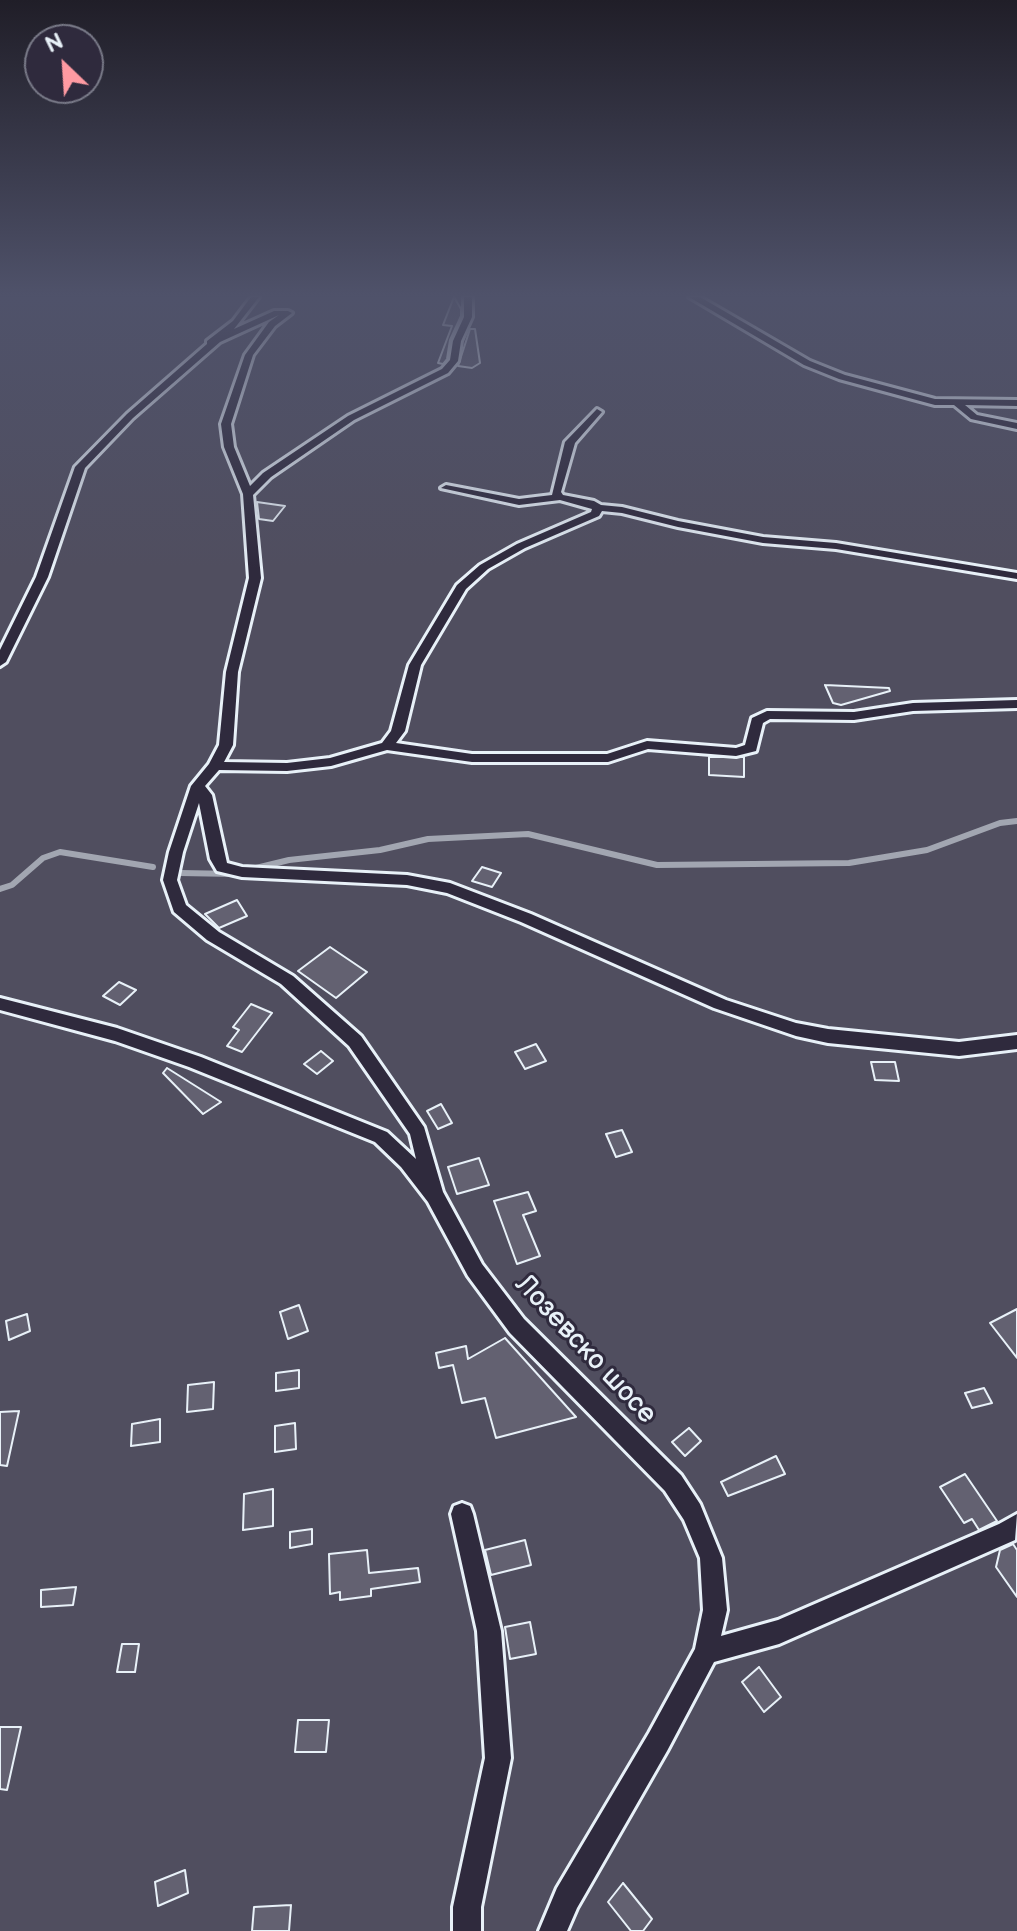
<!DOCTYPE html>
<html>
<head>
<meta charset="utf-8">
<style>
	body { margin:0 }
	#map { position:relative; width:1017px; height:1931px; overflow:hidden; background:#3a3648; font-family:"Balsamiq Sans",sans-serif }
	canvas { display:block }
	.north { position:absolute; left:24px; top:24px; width:80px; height:80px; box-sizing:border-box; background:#2f2a3d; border:2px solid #797a88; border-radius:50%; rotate:335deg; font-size:22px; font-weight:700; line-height:32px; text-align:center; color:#e8f1f8 }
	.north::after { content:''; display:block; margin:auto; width:28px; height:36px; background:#ff9aa2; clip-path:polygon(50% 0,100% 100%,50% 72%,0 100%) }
</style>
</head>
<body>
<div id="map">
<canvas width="1017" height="1931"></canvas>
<div class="north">N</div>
</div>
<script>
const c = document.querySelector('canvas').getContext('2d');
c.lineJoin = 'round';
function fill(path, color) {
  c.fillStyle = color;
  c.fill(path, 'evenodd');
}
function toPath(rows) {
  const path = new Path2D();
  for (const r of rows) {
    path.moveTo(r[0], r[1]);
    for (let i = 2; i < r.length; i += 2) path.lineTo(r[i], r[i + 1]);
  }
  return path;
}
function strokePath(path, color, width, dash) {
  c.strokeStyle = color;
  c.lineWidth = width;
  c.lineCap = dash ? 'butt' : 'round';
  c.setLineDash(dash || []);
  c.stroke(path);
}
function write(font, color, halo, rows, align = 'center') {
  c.font = font + ' "Balsamiq Sans",sans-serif';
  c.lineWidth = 6;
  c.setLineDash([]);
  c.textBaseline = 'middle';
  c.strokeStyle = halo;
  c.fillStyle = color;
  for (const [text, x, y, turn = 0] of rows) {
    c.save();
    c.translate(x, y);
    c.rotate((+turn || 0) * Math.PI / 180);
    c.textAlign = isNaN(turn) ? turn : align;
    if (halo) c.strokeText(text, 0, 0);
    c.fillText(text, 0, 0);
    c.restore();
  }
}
fill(toPath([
	[0,297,247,297,243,308,255,297,1017,297,1017,1931,0,1931]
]), '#504e5f');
strokePath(toPath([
	[256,868,289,860,380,850,428,839,528,834,657,865,849,863,927,850,1000,823,1017,821],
	[180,873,236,874],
	[0,889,12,885,43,858,60,852,153,867]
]), '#a2a6b1', 6);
const building = toPath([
	[454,297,461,309,461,316,450,340,447,359,443,364,438,363,452,326,443,325,454,297],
	[470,329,475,329,480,363,472,368,458,366,470,329],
	[257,502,285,506,273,521,259,519,257,502],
	[825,685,889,688,890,691,841,705,833,703,825,685],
	[709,757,744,757,744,777,709,775,709,757],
	[482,867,501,873,492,887,472,881,482,867],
	[237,900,247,916,219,928,205,914,237,900],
	[330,947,367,972,336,998,298,971,330,947],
	[119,982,136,990,120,1005,103,996,119,982],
	[251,1004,272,1013,242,1052,227,1046,239,1030,233,1027,251,1004],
	[536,1044,546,1061,525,1069,515,1052,536,1044],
	[321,1051,333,1061,317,1074,304,1064,321,1051],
	[871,1062,895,1062,899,1081,875,1080,871,1062],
	[167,1068,221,1102,203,1114,163,1073,167,1068],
	[441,1104,452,1123,438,1129,427,1111,441,1104],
	[622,1130,632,1152,616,1157,606,1134,622,1130],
	[479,1158,489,1185,457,1194,448,1167,479,1158],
	[528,1192,536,1211,523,1215,540,1256,517,1264,494,1201,528,1192],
	[299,1305,308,1331,288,1339,280,1312,299,1305],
	[1017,1309,1017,1358,990,1323,1017,1309],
	[27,1314,30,1331,9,1340,6,1321,27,1314],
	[505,1338,576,1417,496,1438,485,1398,462,1403,453,1365,439,1368,436,1353,466,1346,468,1359,505,1338],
	[299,1370,299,1388,276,1391,276,1373,299,1370],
	[214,1382,213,1409,187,1412,188,1385,214,1382],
	[984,1388,992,1403,972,1408,965,1393,984,1388],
	[19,1411,7,1466,0,1465,0,1412,19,1411],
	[160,1419,160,1442,131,1446,132,1424,160,1419],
	[295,1423,296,1449,275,1452,275,1426,295,1423],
	[689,1428,701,1441,685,1456,672,1442,689,1428],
	[776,1456,785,1474,728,1496,721,1482,776,1456],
	[965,1474,997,1521,979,1530,972,1519,964,1523,940,1487,965,1474],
	[273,1489,273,1526,243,1530,244,1494,273,1489],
	[312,1529,312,1544,290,1548,290,1532,312,1529],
	[525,1540,531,1565,491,1575,485,1550,525,1540],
	[1013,1544,1017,1550,1017,1597,996,1567,1000,1550,1013,1544],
	[367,1550,369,1573,418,1568,420,1582,371,1589,371,1596,340,1600,340,1592,330,1594,329,1554,367,1550],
	[76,1587,73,1605,41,1607,41,1590,76,1587],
	[530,1622,536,1654,510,1659,505,1627,530,1622],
	[122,1644,139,1644,135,1672,117,1672,122,1644],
	[759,1667,781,1697,764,1712,742,1682,759,1667],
	[298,1720,329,1720,326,1752,295,1752,298,1720],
	[0,1727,21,1727,7,1790,0,1789,0,1727],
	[185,1870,188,1893,158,1906,155,1882,185,1870],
	[623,1883,652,1919,643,1931,631,1931,608,1902,623,1883],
	[291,1905,289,1931,252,1931,254,1907,291,1905]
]);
fill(building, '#636171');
strokePath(building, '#e8f1f8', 2);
const street = toPath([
	[251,297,259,297,234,329,274,311,288,311,292,313,275,326,253,355,231,424,234,447,250,486,263,473,348,416,442,369,450,360,453,341,464,317,464,297,472,297,472,317,461,341,458,361,448,373,354,420,271,477,253,495,261,578,238,672,233,745,224,762,287,763,330,758,382,743,391,731,409,665,457,585,480,565,517,544,591,512,592,509,560,500,519,505,441,488,446,485,519,499,552,495,565,442,597,409,602,412,575,443,561,492,563,495,594,501,601,505,622,507,678,521,763,537,836,543,1017,573,1017,579,836,549,763,543,678,527,622,513,602,511,599,516,525,548,488,569,466,589,421,665,405,731,396,743,472,754,607,754,647,741,736,748,745,745,752,718,767,711,854,712,913,703,1017,700,1017,708,913,711,854,720,770,719,763,723,756,751,736,756,648,749,608,762,472,762,387,750,331,766,287,771,219,770,205,786,212,795,227,863,242,867,407,875,450,883,531,914,726,1000,796,1023,828,1029,959,1042,1017,1035,1017,1049,959,1056,828,1043,796,1036,714,1008,521,922,447,893,407,885,242,877,217,871,210,859,199,803,183,852,177,880,186,905,219,932,293,976,361,1036,424,1127,443,1192,482,1264,524,1319,681,1475,700,1504,722,1558,727,1610,721,1636,778,1620,999,1524,1017,1514,1015,1540,779,1644,714,1662,667,1751,577,1908,567,1931,539,1931,557,1888,649,1733,695,1649,703,1610,700,1558,684,1520,665,1491,510,1333,468,1276,428,1202,401,1167,375,1142,189,1067,115,1041,0,1010,0,998,117,1028,201,1057,387,1132,416,1159,410,1134,349,1046,281,984,207,940,174,912,163,880,169,852,191,786,209,764,219,745,226,672,249,578,243,494,224,447,221,424,245,355,269,322,279,315,220,342,133,418,85,468,48,577,6,662,0,666,0,650,36,577,75,467,127,414,207,344,207,341,233,321,251,297],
	[689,297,700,297,810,361,845,375,935,399,1017,400,1017,406,965,405,977,415,1017,423,1017,429,971,419,954,405,935,405,839,379,804,365,689,297],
	[462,1503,470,1506,473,1514,501,1631,511,1758,481,1907,481,1931,453,1931,453,1907,485,1758,477,1631,451,1514,454,1506,462,1503]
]);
strokePath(street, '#e8f1f8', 6);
fill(street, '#2f2a3d');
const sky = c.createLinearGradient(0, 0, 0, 568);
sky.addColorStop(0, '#201e28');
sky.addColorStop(0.52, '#4f526a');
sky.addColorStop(1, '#4f526a00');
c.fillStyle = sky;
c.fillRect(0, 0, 1017, 568);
write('28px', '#e8f1f8', '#2f2a3d', [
	["Лозевско шосе",585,1350,47]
]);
</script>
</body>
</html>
